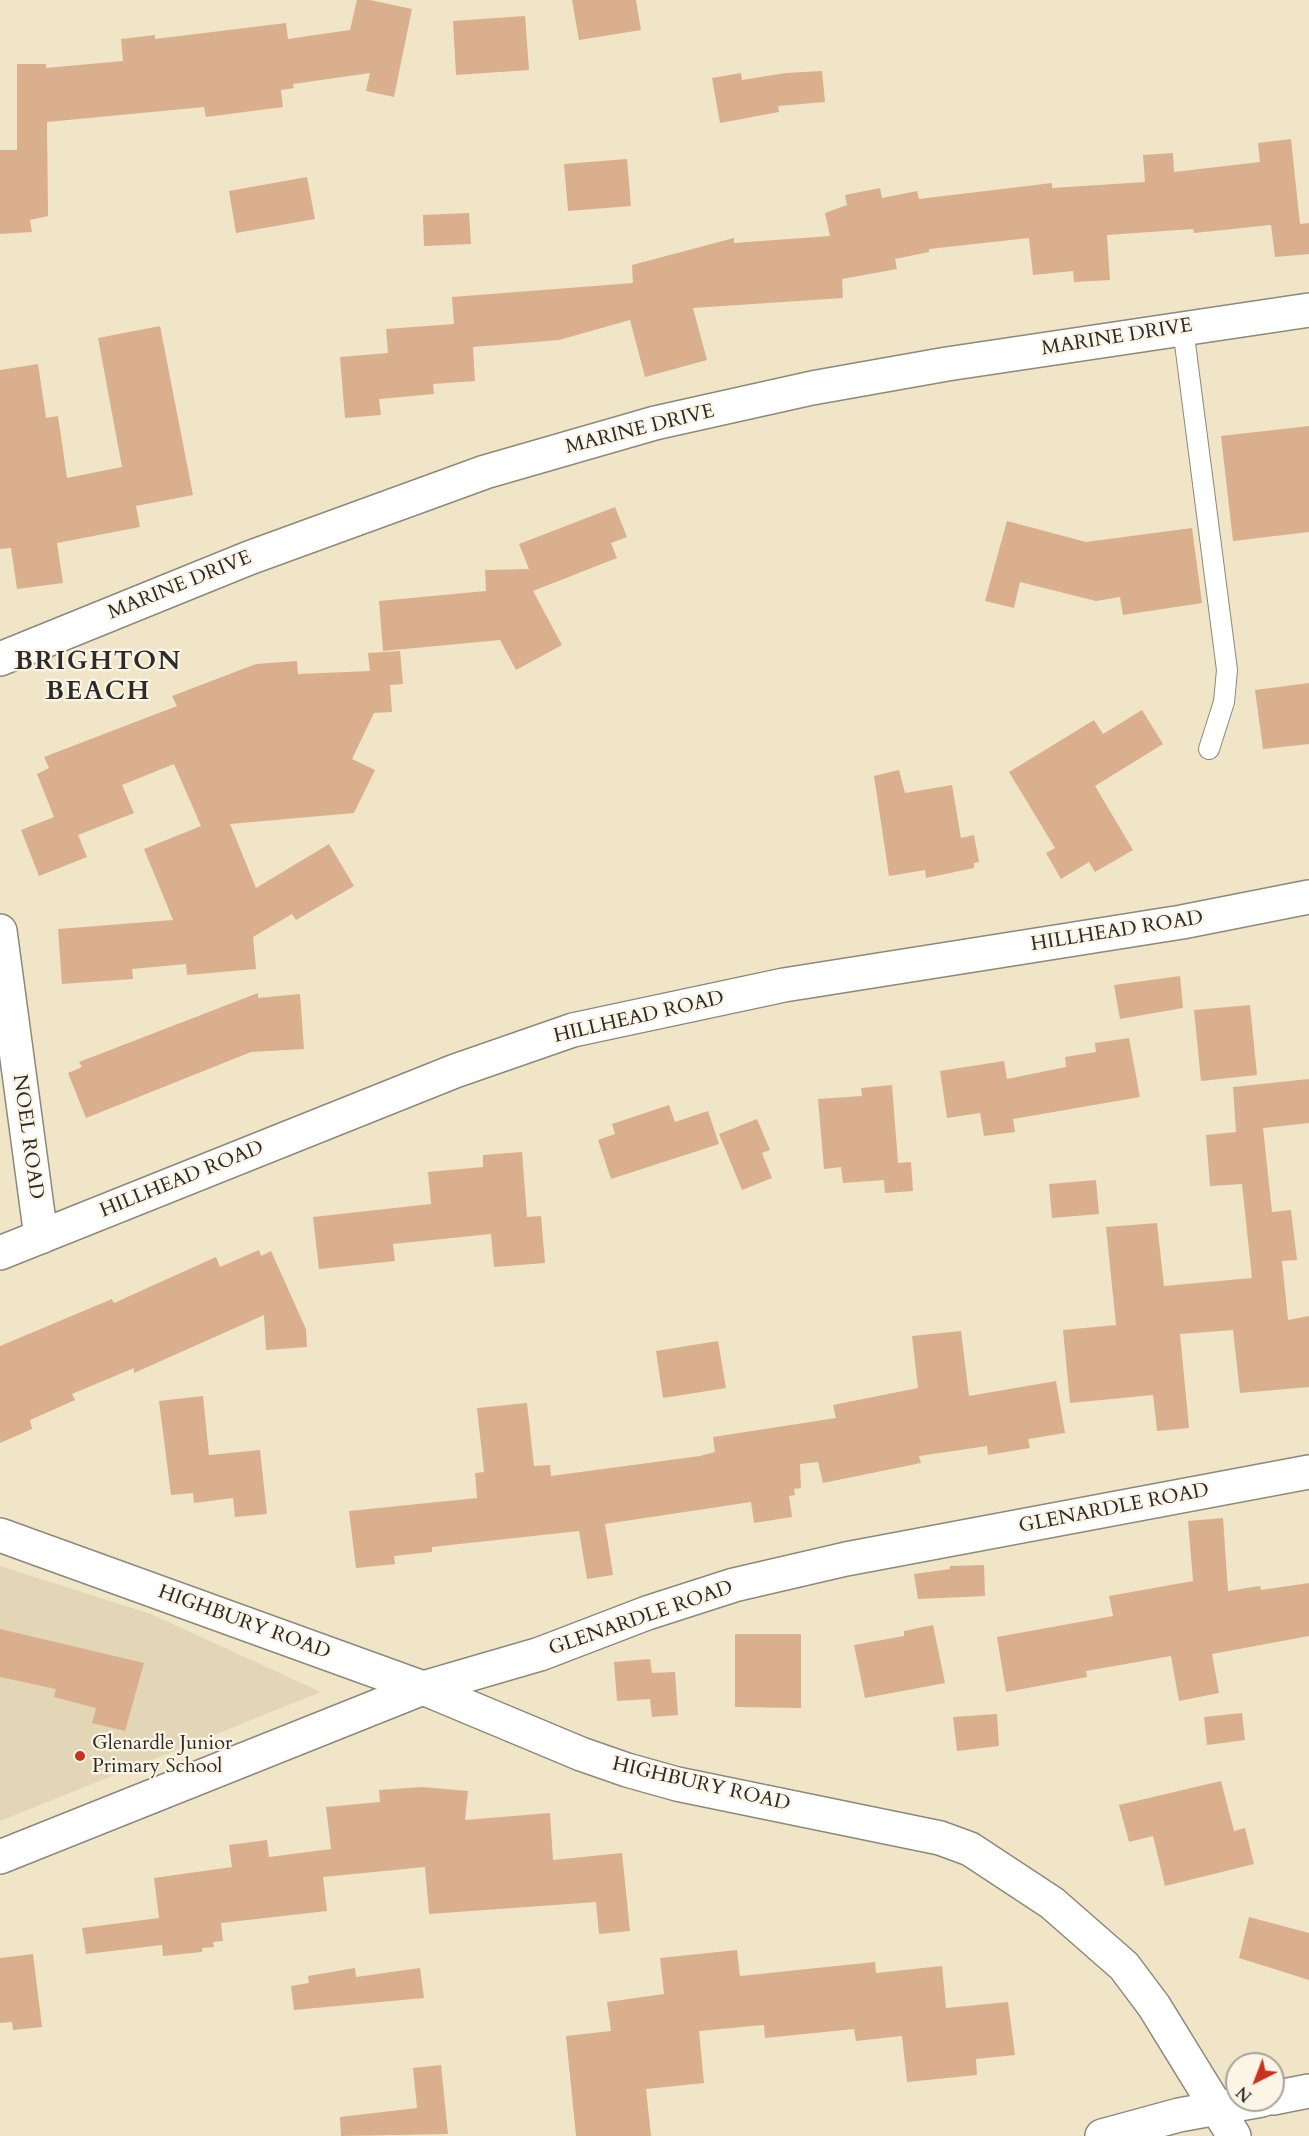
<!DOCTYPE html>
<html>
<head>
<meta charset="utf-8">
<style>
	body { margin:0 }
	#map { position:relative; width:1309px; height:2136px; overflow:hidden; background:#f1e5c8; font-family:Cardo,serif }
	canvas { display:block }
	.north { position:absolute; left:1225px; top:2052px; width:60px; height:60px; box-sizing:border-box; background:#fcf5e5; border:2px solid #a8a49b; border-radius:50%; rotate:222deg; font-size:16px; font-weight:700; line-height:24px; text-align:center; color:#2b2b2b }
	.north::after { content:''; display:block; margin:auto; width:21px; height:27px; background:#c8321e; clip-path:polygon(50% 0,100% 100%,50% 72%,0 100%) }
</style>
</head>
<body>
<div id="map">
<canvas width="1309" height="2136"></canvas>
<div class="north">N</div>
</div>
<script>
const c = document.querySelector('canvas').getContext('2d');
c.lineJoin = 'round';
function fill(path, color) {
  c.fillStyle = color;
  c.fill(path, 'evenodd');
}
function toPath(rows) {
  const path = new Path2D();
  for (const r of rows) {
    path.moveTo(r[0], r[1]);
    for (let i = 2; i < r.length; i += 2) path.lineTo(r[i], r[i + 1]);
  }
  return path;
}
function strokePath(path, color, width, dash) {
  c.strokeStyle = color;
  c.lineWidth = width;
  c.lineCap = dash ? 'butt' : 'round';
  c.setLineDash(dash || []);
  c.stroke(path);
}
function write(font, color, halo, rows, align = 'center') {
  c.font = font + ' Cardo,serif';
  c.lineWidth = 4.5;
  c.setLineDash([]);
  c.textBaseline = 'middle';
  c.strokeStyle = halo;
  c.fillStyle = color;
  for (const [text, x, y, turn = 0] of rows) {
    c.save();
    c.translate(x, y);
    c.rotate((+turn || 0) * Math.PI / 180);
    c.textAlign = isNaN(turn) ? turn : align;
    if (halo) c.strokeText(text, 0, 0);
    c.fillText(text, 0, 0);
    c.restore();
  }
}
fill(toPath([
	[0,1566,151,1614,321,1692,0,1821]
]), '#e3d6b7');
fill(toPath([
	[357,0,370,0,412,9,394,97,366,91,370,73,293,84,294,88,281,90,283,107,206,117,204,107,47,122,48,216,30,220,32,232,0,234,0,150,17,150,17,64,46,64,46,68,123,61,121,39,155,35,155,39,286,23,288,39,350,30],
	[572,0,636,0,641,30,579,40],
	[525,16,529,70,456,75,453,21],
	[822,71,825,102,778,106,779,112,720,123,712,78,741,73,742,80,786,73],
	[1291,139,1300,224,1309,223,1309,254,1275,257,1271,225,1194,233,1193,229,1107,235,1110,280,1074,282,1073,271,1033,275,1029,238,929,249,929,252,895,259,897,269,842,279,843,298,693,308,707,360,645,377,630,320,559,340,473,347,475,381,433,384,434,394,379,399,381,415,345,418,340,357,388,353,386,329,454,324,452,297,633,283,632,265,734,238,734,243,830,236,825,213,847,205,845,195,880,188,882,198,917,191,919,199,1052,183,1052,188,1145,182,1143,155,1173,153,1174,172,1260,162,1258,143],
	[627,159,631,206,568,211,564,164],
	[307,177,315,219,236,233,229,191],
	[469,213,471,244,424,246,423,215],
	[160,326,193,495,136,506,140,527,57,543,63,583,17,589,11,548,0,549,0,370,38,364,46,418,58,416,67,478,122,467,98,338],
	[1309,426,1309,532,1233,541,1221,436],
	[615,507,627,537,611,543,617,558,533,591,562,645,516,670,500,640,383,651,379,601,486,591,485,570,529,569,519,544],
	[1007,521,1086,542,1192,528,1202,603,1123,615,1120,597,1096,601,1020,582,1014,608,985,601],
	[400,651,403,684,390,685,392,712,374,713,352,759,375,770,354,813,230,824,256,888,329,844,354,886,296,920,292,914,253,937,256,969,187,975,186,964,132,969,133,979,62,984,58,929,173,920,144,849,201,826,174,764,122,785,134,813,78,835,87,857,39,876,21,830,54,817,37,774,49,768,44,757,177,706,172,696,256,664,297,661,298,674,370,671,368,653],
	[1309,683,1309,744,1263,749,1255,690],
	[1142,710,1163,744,1095,786,1133,850,1095,872,1089,862,1061,879,1046,853,1055,848,1009,772,1094,720,1103,734],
	[899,770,905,793,952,785,961,838,974,835,979,862,974,863,974,868,926,878,925,870,889,876,874,776],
	[1180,976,1183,1008,1120,1019,1114,985],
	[258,993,258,998,300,994,304,1049,251,1052,86,1118,68,1073,82,1067,79,1062],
	[1250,1005,1257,1075,1201,1081,1194,1010],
	[1129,1038,1140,1097,1013,1119,1015,1132,984,1136,980,1113,947,1118,940,1071,1004,1061,1007,1079,1066,1067,1065,1057,1096,1052,1095,1043],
	[1309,1079,1309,1123,1263,1128,1272,1212,1291,1210,1297,1260,1282,1261,1288,1320,1309,1316,1309,1387,1240,1393,1233,1330,1180,1334,1189,1428,1157,1431,1153,1395,1070,1403,1063,1330,1116,1325,1106,1227,1157,1223,1164,1286,1252,1278,1242,1184,1210,1186,1206,1135,1236,1132,1233,1087],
	[892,1085,898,1163,911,1162,913,1191,885,1193,884,1180,843,1183,841,1167,824,1169,818,1099,862,1096,861,1088],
	[669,1105,675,1122,708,1111,719,1144,611,1179,598,1140,615,1134,612,1124],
	[757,1119,770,1150,762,1153,772,1178,742,1190,719,1134],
	[522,1152,527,1217,541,1216,545,1263,494,1267,491,1234,393,1244,395,1261,319,1269,313,1217,431,1204,428,1172,483,1167,483,1155],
	[1096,1180,1099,1214,1052,1218,1049,1184],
	[259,1250,261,1256,271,1251,306,1329,307,1347,266,1350,264,1315,134,1373,134,1368,72,1394,75,1400,30,1420,32,1429,0,1443,0,1346,112,1299,114,1303,216,1257,220,1267],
	[961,1331,969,1396,1056,1381,1065,1433,1028,1439,1030,1448,988,1455,987,1446,919,1456,921,1463,823,1483,818,1462,800,1464,801,1488,794,1489,795,1495,789,1496,792,1517,754,1523,751,1502,605,1524,613,1575,587,1579,579,1531,432,1547,432,1552,394,1556,395,1564,356,1568,349,1511,477,1498,475,1473,484,1472,477,1408,527,1403,534,1466,550,1465,551,1476,700,1456,715,1452,713,1437,836,1418,833,1405,918,1388,912,1336],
	[718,1341,726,1388,663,1398,656,1351],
	[203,1396,209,1455,260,1450,267,1514,235,1517,233,1498,194,1503,193,1493,171,1495,159,1401],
	[1223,1518,1228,1591,1260,1586,1261,1590,1309,1583,1309,1636,1212,1654,1219,1693,1179,1701,1171,1656,1086,1671,1087,1677,1006,1692,997,1637,1113,1616,1109,1596,1193,1581,1188,1521],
	[984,1565,985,1596,918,1599,914,1574,950,1569,950,1566],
	[933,1625,945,1683,865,1698,854,1645,904,1636,904,1631],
	[0,1629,144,1663,125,1731,92,1723,96,1708,54,1697,56,1689,0,1677],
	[735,1634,801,1634,801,1708,735,1707],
	[650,1659,652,1673,675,1672,678,1715,652,1717,650,1699,617,1701,614,1662],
	[1242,1713,1245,1740,1207,1745,1204,1717],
	[997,1714,999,1746,957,1751,953,1717],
	[1221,1781,1234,1831,1245,1828,1254,1864,1165,1886,1153,1836,1129,1842,1119,1805],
	[422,1787,468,1791,465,1820,550,1813,553,1860,622,1853,630,1931,599,1934,596,1902,429,1914,425,1867,323,1877,327,1911,221,1923,223,1941,213,1942,214,1947,202,1948,202,1952,163,1956,162,1945,86,1954,82,1928,159,1918,154,1878,232,1867,229,1845,267,1840,269,1857,331,1849,326,1807,380,1802,379,1790],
	[1249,1917,1309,1933,1309,1980,1239,1958],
	[737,1950,740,1976,875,1962,876,1973,942,1966,946,2008,1008,2002,1015,2055,976,2059,977,2075,907,2082,902,2036,856,2041,854,2029,765,2038,764,2025,699,2031,704,2083,646,2089,651,2136,576,2136,566,2036,611,2031,607,2002,664,1994,660,1958],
	[33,1954,42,2027,13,2030,12,2022,0,2023,0,1958],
	[355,1968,356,1977,420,1968,424,1998,294,2010,291,1986,309,1983,308,1976],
	[441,2065,448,2134,341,2136,340,2117,417,2108,413,2068]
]), '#d9af8d');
const service = toPath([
	[1183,328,1227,670,1224,702,1209,749]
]);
const minor = toPath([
	[0,931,41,1237],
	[0,1253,455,1071,573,1030,784,985,1182,922,1309,897],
	[0,1857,423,1688,540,1654,647,1613,734,1585,846,1559,1309,1472],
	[1273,2098,1309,2091],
	[1102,2136,1179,2115,1262,2100]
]);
const tertiary = toPath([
	[0,659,249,558,485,472,655,423,812,388,947,364,1309,310],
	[0,1535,423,1688,581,1754,627,1770,677,1784,940,1838,970,1849,1052,1903,1124,1966,1154,2006,1234,2136]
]);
strokePath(service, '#8e887a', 22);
strokePath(minor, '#8e887a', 36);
strokePath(tertiary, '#8e887a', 36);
strokePath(service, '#fff', 20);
strokePath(minor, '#fff', 33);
strokePath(tertiary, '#fff', 33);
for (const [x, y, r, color] of [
	[80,1756,6,"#c8321e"]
]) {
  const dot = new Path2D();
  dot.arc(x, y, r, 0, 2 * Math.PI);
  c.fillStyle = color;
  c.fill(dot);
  strokePath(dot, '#fcf5e5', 2);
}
write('20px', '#2b2b2b', '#fcf5e5', [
	["MARINE DRIVE",1117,338,-9],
	["MARINE DRIVE",640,430,-14],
	["MARINE DRIVE",180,586,-22],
	["HILLHEAD ROAD",1117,932,-9],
	["HILLHEAD ROAD",639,1018,-13],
	["NOEL ROAD",27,1137,82],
	["HILLHEAD ROAD",182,1180,-22],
	["GLENARDLE ROAD",1114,1509,-11],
	["GLENARDLE ROAD",641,1619,-19],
	["HIGHBURY ROAD",244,1623,20],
	["HIGHBURY ROAD",701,1785,13]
]);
write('20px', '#2b2b2b', '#fcf5e5', [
	["Glenardle Junior",92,1744],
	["Primary School",92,1767]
], 'left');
c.letterSpacing = '1.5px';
write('bold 26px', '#2b2b2b', '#fcf5e5', [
	["BRIGHTON",98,663],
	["BEACH",98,693]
]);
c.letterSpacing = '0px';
</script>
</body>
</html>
